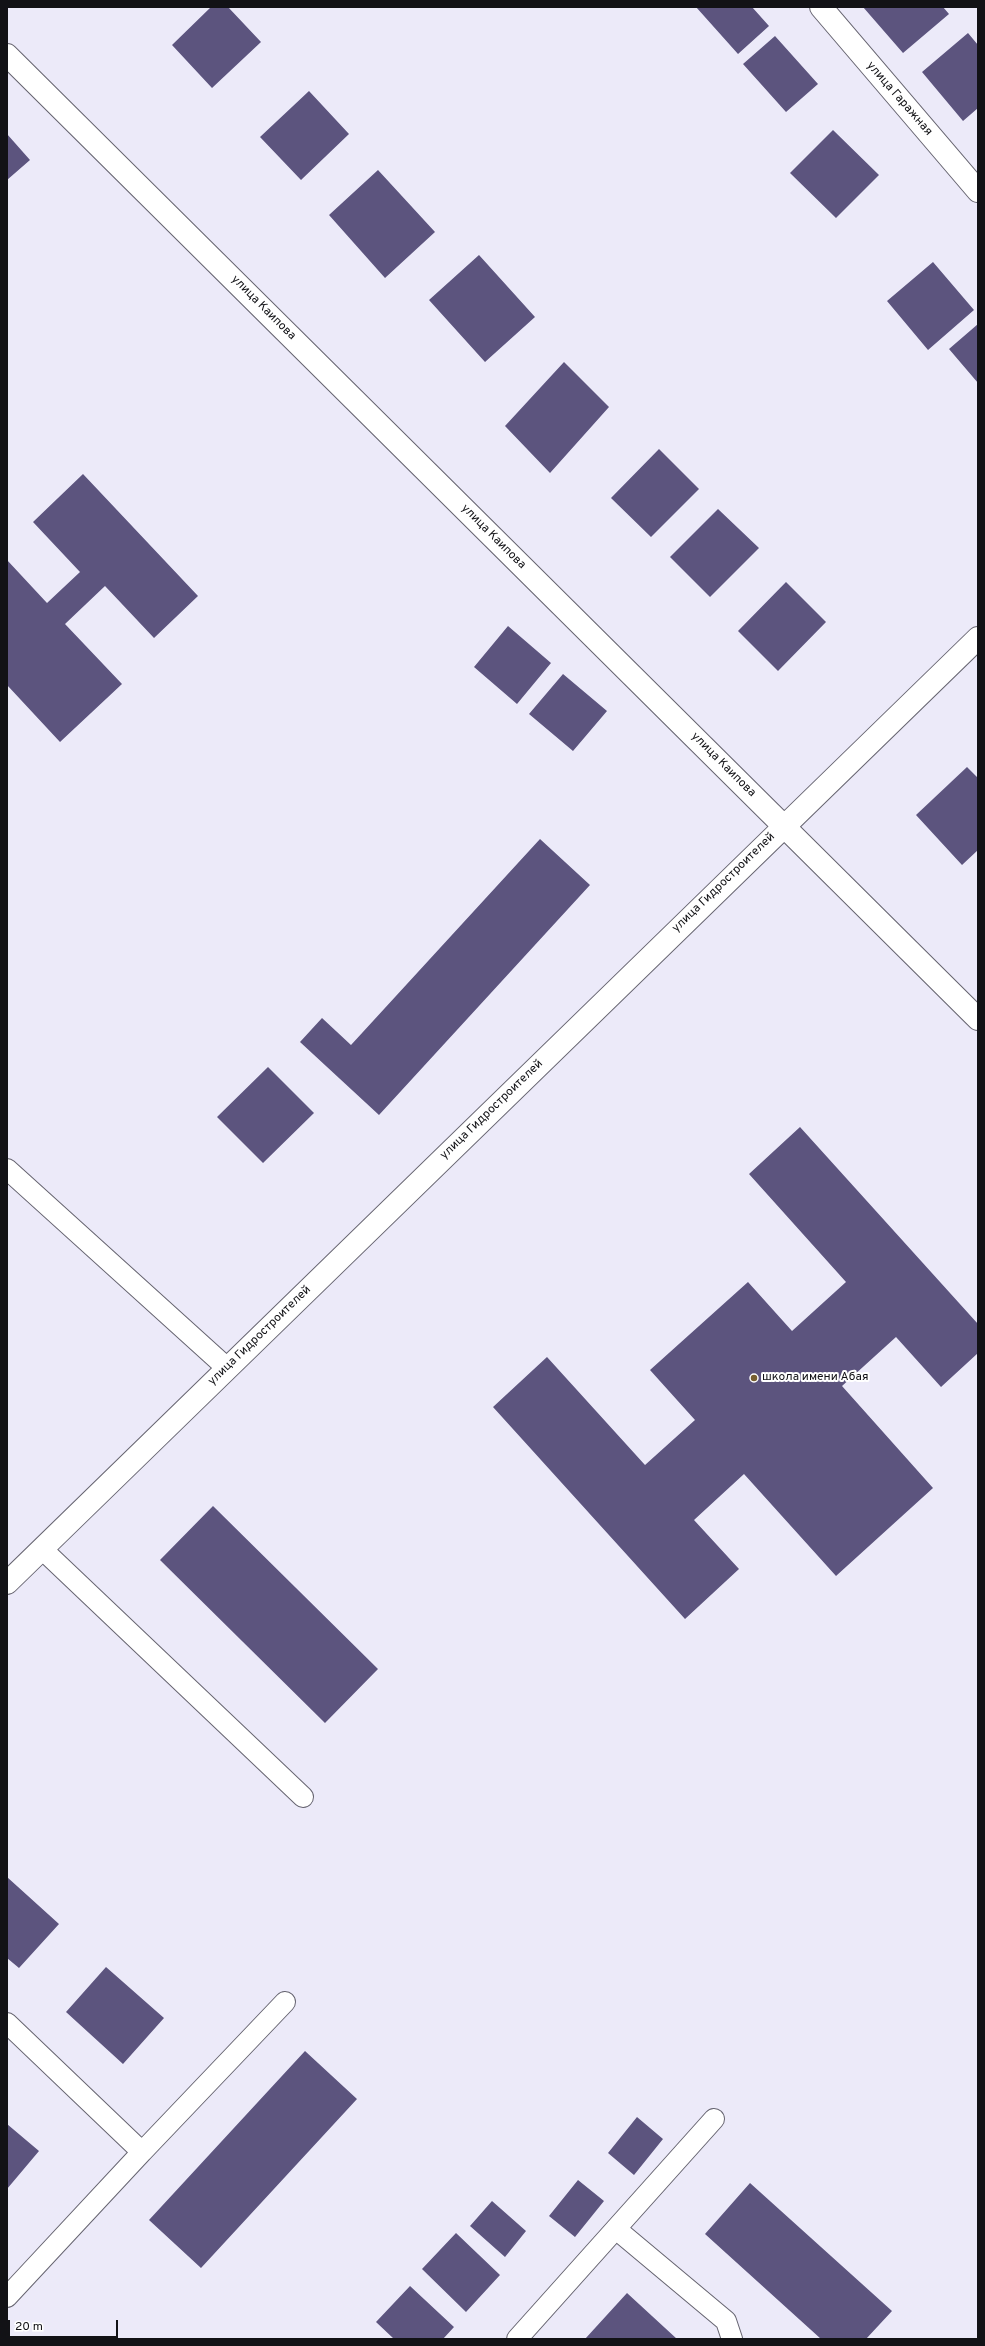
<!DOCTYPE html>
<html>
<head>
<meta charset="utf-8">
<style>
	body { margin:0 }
	#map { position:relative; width:985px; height:2346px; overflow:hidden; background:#eceaf9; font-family:Overpass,sans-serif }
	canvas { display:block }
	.frame { position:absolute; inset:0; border:8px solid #121216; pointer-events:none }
	.scale { position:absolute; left:8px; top:2320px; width:110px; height:18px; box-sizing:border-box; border:2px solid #121216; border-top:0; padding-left:5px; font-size:12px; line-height:14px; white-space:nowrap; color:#121216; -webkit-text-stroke:3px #fff; paint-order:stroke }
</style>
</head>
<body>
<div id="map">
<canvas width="985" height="2346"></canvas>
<div class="frame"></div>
<div class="scale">20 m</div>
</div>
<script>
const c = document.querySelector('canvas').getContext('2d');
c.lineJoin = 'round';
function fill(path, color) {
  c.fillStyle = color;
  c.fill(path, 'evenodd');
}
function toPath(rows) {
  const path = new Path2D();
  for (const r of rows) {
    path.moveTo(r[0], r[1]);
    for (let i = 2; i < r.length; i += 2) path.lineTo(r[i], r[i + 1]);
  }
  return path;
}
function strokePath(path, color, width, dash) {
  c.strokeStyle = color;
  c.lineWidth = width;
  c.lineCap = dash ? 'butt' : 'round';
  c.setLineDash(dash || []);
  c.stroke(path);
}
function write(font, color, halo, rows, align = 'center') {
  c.font = font + ' Overpass,sans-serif';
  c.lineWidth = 4;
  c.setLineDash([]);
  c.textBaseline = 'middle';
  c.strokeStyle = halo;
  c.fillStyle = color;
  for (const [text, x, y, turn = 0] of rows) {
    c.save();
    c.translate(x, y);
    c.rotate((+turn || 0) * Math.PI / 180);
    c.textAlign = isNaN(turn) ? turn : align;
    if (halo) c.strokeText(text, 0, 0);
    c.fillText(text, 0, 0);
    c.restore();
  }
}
fill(toPath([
	[211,7,228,7,261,42,212,88,172,45],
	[696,7,752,7,769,26,738,54],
	[863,7,943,7,949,14,903,53],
	[968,33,978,45,978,108,963,121,922,72],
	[775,36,818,84,786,112,743,64],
	[309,91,349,134,301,180,260,137],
	[833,130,879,175,836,218,790,173],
	[7,134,30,160,7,180],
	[378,170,435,232,385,278,329,215],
	[479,255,535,317,485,362,429,300],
	[933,262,974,310,928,350,887,301],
	[978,324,978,383,949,349],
	[564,362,609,407,550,473,505,426],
	[659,449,699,489,651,537,611,498],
	[83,474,198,596,154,638,105,586,65,624,122,684,60,742,7,685,7,560,47,603,80,572,33,522],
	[718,509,759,548,710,597,670,557],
	[786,582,826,622,778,671,738,631],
	[508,626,551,663,517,704,474,667],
	[563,674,607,711,573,751,529,714],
	[967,767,978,778,978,850,962,865,916,815],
	[540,839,590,885,379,1115,300,1042,322,1018,351,1045],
	[268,1067,314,1113,263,1163,217,1117],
	[800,1127,978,1324,978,1353,941,1387,896,1337,842,1386,933,1488,836,1576,744,1474,694,1520,739,1569,685,1619,493,1407,547,1357,645,1465,695,1420,650,1370,748,1282,792,1331,846,1282,749,1174],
	[213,1506,378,1669,325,1723,160,1560],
	[7,1877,59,1924,19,1968,7,1958],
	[106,1967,164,2018,123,2064,66,2012],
	[305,2051,357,2099,201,2268,149,2220],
	[637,2117,663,2139,634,2175,608,2153],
	[7,2124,39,2151,7,2189],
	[578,2180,604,2201,575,2237,549,2216],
	[750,2183,892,2311,866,2339,821,2339,705,2234],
	[492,2201,526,2231,505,2257,470,2226],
	[456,2233,500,2275,466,2312,422,2269],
	[410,2286,454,2327,443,2339,394,2339,376,2322],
	[627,2293,677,2339,585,2339]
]), '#5c547e');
const service = toPath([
	[7,1169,227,1368],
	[42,1549,303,1797],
	[7,2023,142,2152,7,2297],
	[142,2152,285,2002],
	[616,2229,726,2321,732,2339],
	[517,2339,714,2119]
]);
const minor = toPath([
	[821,7,978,191],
	[7,55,978,1019],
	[7,1583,978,638]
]);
strokePath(service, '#666470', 22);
strokePath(minor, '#666470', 24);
strokePath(service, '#fff', 20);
strokePath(minor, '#fff', 22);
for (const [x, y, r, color] of [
	[754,1378,4,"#765e2f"]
]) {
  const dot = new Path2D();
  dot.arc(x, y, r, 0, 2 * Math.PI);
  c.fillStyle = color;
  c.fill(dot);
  strokePath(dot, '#fff', 1.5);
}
write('12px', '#121216', '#fff', [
	["улица Гаражная",899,99,49],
	["улица Каипова",263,308,45],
	["улица Каипова",493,537,45],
	["улица Каипова",723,765,45],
	["улица Гидростроителей",724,883,-44],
	["улица Гидростроителей",492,1110,-44],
	["улица Гидростроителей",260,1336,-44]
]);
write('12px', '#121216', '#fff', [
	["школа имени Абая",762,1378]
], 'left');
</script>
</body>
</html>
